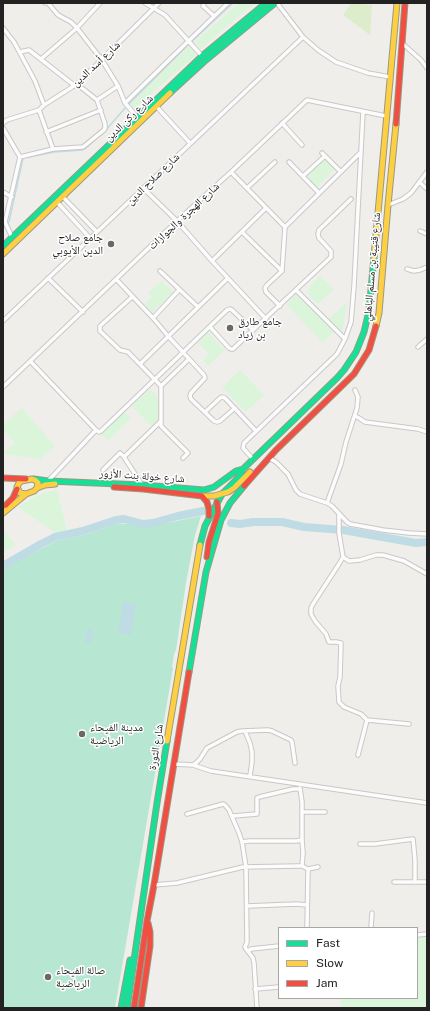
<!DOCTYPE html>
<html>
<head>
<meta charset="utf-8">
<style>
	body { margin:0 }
	#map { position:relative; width:430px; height:1011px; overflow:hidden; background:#f0eeeb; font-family:"Public Sans",sans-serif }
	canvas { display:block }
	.frame { position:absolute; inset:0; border:4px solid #222; pointer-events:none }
	.legend { position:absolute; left:278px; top:927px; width:140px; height:72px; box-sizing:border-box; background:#fff; border:1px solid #a7a7a7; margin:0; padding:5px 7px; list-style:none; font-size:12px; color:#222 }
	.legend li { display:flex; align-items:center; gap:8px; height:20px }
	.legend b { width:20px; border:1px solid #a7a7a7 }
</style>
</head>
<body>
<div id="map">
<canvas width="430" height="1011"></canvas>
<div class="frame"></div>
<ul class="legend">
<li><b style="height:5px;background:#16e098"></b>Fast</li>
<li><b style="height:5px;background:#ffcf43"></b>Slow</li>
<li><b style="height:5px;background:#f24e42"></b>Jam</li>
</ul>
</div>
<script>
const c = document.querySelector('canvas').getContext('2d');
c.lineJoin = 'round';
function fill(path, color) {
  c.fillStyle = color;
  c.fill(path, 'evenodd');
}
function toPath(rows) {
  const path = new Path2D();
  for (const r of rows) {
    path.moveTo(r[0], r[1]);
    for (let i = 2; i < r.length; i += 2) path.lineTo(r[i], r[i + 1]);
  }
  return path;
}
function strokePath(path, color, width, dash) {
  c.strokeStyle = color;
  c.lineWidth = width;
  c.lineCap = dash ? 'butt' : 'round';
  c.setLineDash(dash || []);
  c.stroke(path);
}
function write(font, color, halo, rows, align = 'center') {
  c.font = font + ' "Public Sans","Noto Naskh Arabic",sans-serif';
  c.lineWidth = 3;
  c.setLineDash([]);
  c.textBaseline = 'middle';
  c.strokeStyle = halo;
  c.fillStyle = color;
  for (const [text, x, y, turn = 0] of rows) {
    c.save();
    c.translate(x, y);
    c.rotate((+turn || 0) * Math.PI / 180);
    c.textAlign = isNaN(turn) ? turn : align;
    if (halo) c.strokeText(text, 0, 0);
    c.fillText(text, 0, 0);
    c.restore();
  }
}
fill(toPath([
	[351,3,372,5,370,35,343,15]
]), '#ddeccb');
fill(toPath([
	[239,3,256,3,241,14,201,49,195,42],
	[189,46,197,54,134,109,130,105],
	[325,159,335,169,317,187,307,176],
	[320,276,334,289,318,304,309,296,308,290,313,282],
	[162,281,174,293,152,312,145,304,152,297,148,293],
	[297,293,335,331,323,343,286,304],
	[347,302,342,333,329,319],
	[208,332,225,350,208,366,203,360,209,354,198,343],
	[240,370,264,395,246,412,222,387],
	[150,389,158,398,158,422,151,426,132,406],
	[22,408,55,446,40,459,3,454,3,453,15,443,3,429,3,425],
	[124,411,131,418,108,441,101,434],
	[57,489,67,531,57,534,18,507,38,495],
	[3,530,16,545,3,552],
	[417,935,427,935,427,1008,342,1008,341,998,417,998]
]), '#daf5da');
fill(toPath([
	[201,516,195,535,186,583,176,650,174,654,172,667,173,668,115,1008,3,1008,3,570,9,566,56,541,84,535,116,524,136,524,143,528]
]), '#b7e6d2');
fill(toPath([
	[123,602,136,604,131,635,118,633],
	[87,629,93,630,91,643,85,642]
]), '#bfdbe3');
strokePath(toPath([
	[105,131,126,107,188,45,233,3],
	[29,157,54,152,82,150,86,148,99,136],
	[3,228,9,222,23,158]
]), '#bfdbe3', 1.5);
strokePath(toPath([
	[231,523,240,524,253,522,282,522,304,527,343,530,416,543,427,542],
	[3,566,41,544,55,537,83,531,116,520,124,519,143,524,153,523,178,516,203,511]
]), '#bfdbe3', 8);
const street = toPath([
	[45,3,46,3],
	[48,3,58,15,71,22,77,28,98,55,103,59],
	[145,3,165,15,202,56],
	[204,3,203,6,214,16],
	[277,3,303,37,318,50,336,62,368,73,390,77],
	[3,28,14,42,35,81,44,105],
	[403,44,421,60,427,68],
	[20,52,29,50,75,86],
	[41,59,77,28,100,3],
	[102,60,118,86,125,103,137,117],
	[97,100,118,86],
	[125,103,174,55,228,3],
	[156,106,190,143],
	[39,110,53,149],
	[3,123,7,120,39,110,44,105,77,84,159,3],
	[282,123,302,145],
	[3,128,20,157,5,222,12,237],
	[46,132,101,110],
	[322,153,340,171],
	[20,157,53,149,83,147,104,130,105,128,105,124,97,100,77,84],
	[289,162,319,193],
	[231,172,285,227,282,271,267,285,265,288,266,292,280,306],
	[303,176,325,156],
	[419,182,427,189],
	[143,188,177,221,212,261,266,319],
	[247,188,275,162],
	[3,192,12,197],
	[63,197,97,232],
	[57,202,90,238],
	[388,205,403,199,411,193,427,172],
	[285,227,361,152],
	[420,231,427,234],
	[242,232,282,271],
	[212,261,266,208],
	[407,269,414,271,420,270,427,267],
	[160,271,198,307],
	[48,278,83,312],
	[116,279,153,318,168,336,204,375,205,378,191,393,190,396,191,399,214,421,217,422,220,421,235,408],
	[296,290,345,339],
	[132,297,100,326,100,331,120,350,128,352,161,386,189,359],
	[153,318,179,290],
	[3,321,303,37],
	[210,327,229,348,231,349,233,349,253,330,331,257,331,251,319,238,318,234,319,230,351,199],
	[418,347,427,339],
	[31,362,96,430,99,432,101,431,227,310,230,309,232,310,253,330],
	[140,364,228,278],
	[161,386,161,421],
	[3,387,177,221,231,172,307,100,386,116],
	[205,412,220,398,222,397,225,398,256,431],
	[355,416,359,418,365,422,418,429,427,432],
	[124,457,142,485],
	[269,458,276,462,288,474,296,490,300,494,327,503,332,506,347,522,350,524,383,530,409,533,427,534],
	[253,459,243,448,244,443,337,354,345,339,351,322,354,286,363,112],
	[103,470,120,453,124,457,161,421,161,426,188,453,183,458],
	[49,480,96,430],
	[327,503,341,464,346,442,357,408,358,397,355,390],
	[339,514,339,533,343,557,339,564,313,604,311,608,311,614,315,621,326,634,329,642,336,642,341,643,340,677,338,686,339,702,344,707,361,714,367,720,409,724],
	[343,557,349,561,360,560,376,555,383,555,404,561,427,574],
	[245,731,250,743,252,752,252,762,250,776],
	[358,755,367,720],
	[174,764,193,765,196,763,200,759,207,748,237,732,242,731,268,730,272,731,291,740,292,742,295,763],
	[193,765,211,771,427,803],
	[300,788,302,802,302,840,303,853,302,866],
	[303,812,325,812],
	[187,814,223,804,225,805,229,810,239,833,242,842,246,867,247,942,245,947,246,949,253,958,254,963,257,1008],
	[233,816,257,814,257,798,259,797,293,789,300,789],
	[242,842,249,841,296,841,302,840],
	[360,844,375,844,413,839,415,860,415,882],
	[394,882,427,882],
	[154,885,177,883,243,867,298,866,302,866,308,869,318,867],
	[247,906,297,904,307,905],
	[307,928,308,869],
	[371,928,372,913],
	[417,935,427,934],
	[248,951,251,949,279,946],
	[255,989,279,987]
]);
const fast = toPath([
	[170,93,206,60,275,3],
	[3,246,202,56,266,3],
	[34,479,48,481,142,485,204,490,214,487,236,471,243,469],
	[200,545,205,526,222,494,239,477,243,469,337,378,344,370,356,352,364,332,369,311,374,257],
	[189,672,206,572,221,520,230,503,244,486],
	[121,1008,130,960],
	[127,1008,157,803,167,741]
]);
const slow = toPath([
	[3,254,170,93],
	[374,257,397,3],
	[376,326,379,313,388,205,396,124],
	[32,479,35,480,38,483,37,488,34,491,26,494,20,493,17,487,19,483,21,481,32,479],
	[37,488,45,485,55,484],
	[202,496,214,496,228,492,234,488,250,472],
	[3,513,26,494],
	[167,741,200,545]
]);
const jam = toPath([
	[396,124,405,3],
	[3,478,26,479],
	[244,486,276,450,354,374,369,350,376,326],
	[114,487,143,489,202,496,207,502,209,509,209,516],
	[6,505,13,498,17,489],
	[207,557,209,542,218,514,217,502],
	[134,1008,147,921,154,885,189,672],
	[141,1008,150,946,150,932,148,923]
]);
strokePath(street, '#c9c8c7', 5.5);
strokePath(fast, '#999a82', 7);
strokePath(slow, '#999a82', 7);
strokePath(jam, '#999a82', 7);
strokePath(street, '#fdfcfc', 3.5);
strokePath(fast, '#16e098', 5);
strokePath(slow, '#ffcf43', 5);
strokePath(jam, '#f24e42', 5);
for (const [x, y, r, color] of [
	[111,244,4,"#6a6968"],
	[230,328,4,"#6a6968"],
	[82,734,4,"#6a6968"],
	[48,977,4,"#6a6968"]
]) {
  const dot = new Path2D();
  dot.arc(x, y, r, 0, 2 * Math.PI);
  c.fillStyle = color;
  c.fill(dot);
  strokePath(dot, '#fff', 1.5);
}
write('11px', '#222', '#fff', [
	["شارع أسد الدين",96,64,-43],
	["شارع ركن الدين",129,118,-44],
	["شارع صلاح الدين",153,179,-44],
	["شارع الهجرة والجوازات",184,216,-43],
	["شارع قتيبة بن مسلم الباهلي",372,267,-85],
	["شارع خولة بنت الأزور",142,476,4],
	["شارع الثورة",156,747,-81]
]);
write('11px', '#222', '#fff', [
	["جامع صلاح",103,238,"right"],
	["الدين الأيوبي",103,251,"right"],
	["جامع طارق",238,322],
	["بن زياد",238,335],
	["مدينة الفيحاء",90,728],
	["الرياضية",90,741],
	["صالة الفيحاء",56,971],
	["الرياضية",56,984]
], 'left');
</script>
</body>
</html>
